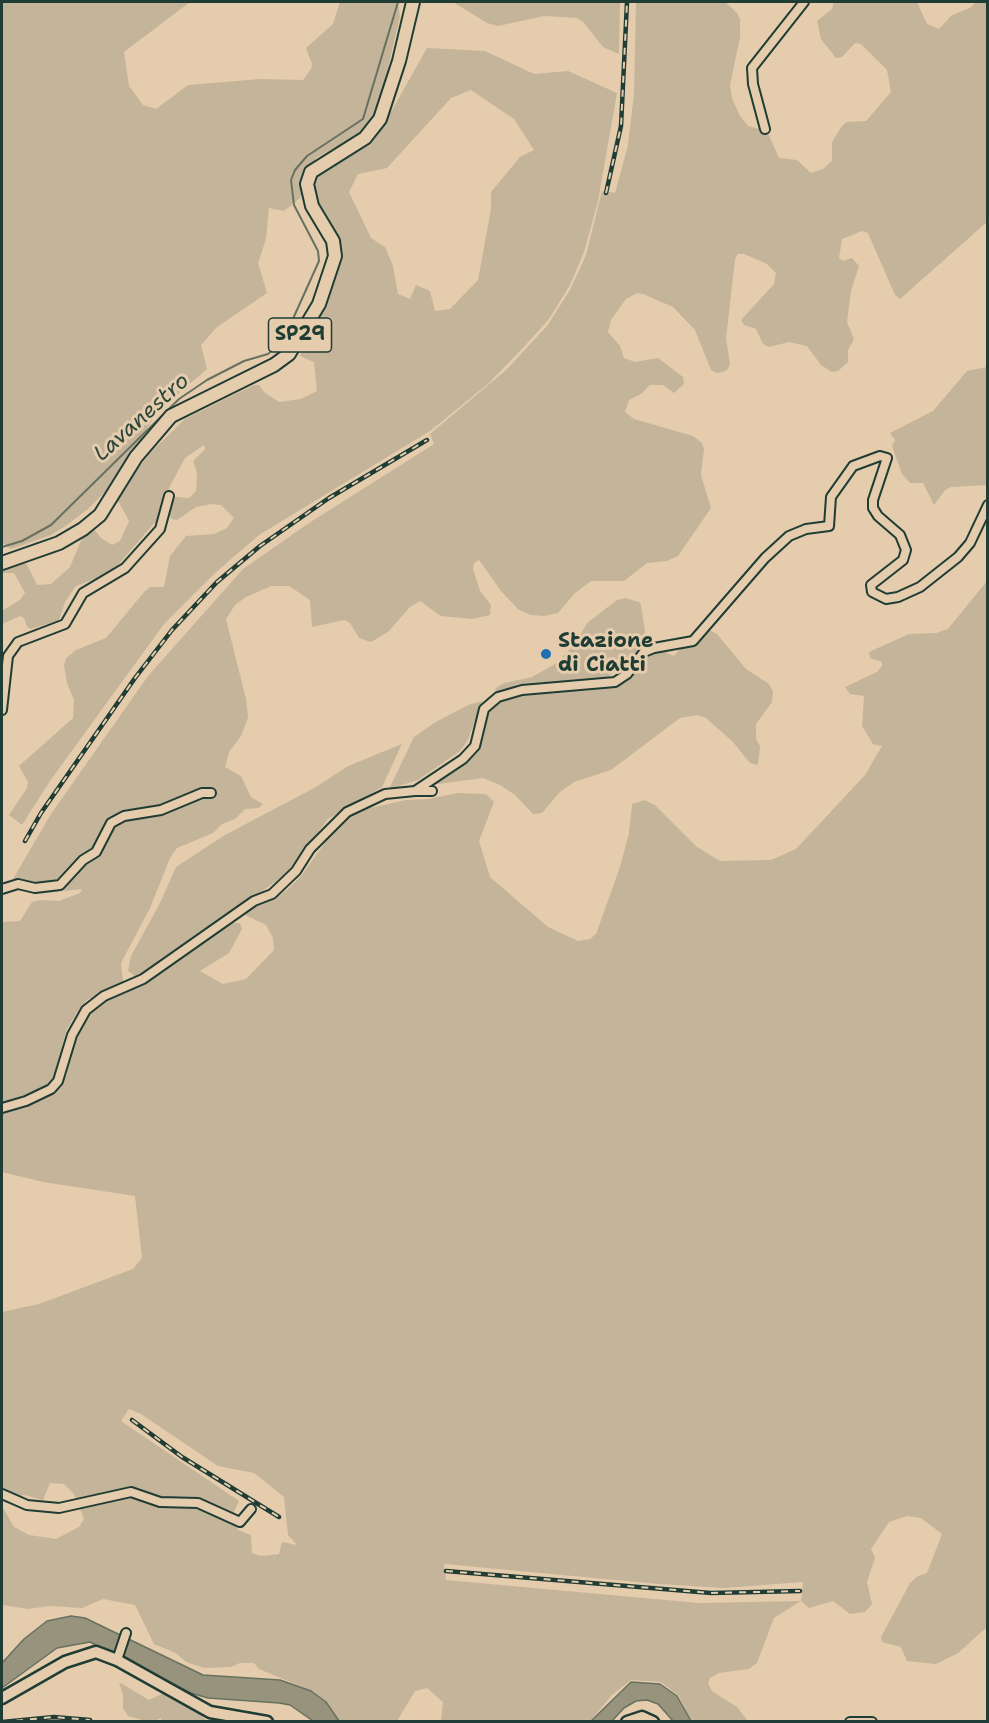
<!DOCTYPE html>
<html>
<head>
<meta charset="utf-8">
<style>
	body { margin:0 }
	#map { position:relative; width:989px; height:1723px; overflow:hidden; background:#e5ccad; font-family:"Shantell Sans",sans-serif }
	canvas { display:block }
	.frame { position:absolute; inset:0; border:3px solid #1f3d34; pointer-events:none }
</style>
</head>
<body>
<div id="map">
<canvas width="989" height="1723"></canvas>
<div class="frame"></div>
</div>
<script>
const c = document.querySelector('canvas').getContext('2d');
c.lineJoin = 'round';
function fill(path, color) {
  c.fillStyle = color;
  c.fill(path, 'evenodd');
}
function toPath(rows) {
  const path = new Path2D();
  for (const r of rows) {
    path.moveTo(r[0], r[1]);
    for (let i = 2; i < r.length; i += 2) path.lineTo(r[i], r[i + 1]);
  }
  return path;
}
function strokePath(path, color, width, dash) {
  c.strokeStyle = color;
  c.lineWidth = width;
  c.lineCap = dash ? 'butt' : 'round';
  c.setLineDash(dash || []);
  c.stroke(path);
}
function write(font, color, halo, rows, align = 'center') {
  c.font = font + ' "Shantell Sans",sans-serif';
  c.lineWidth = 6;
  c.setLineDash([]);
  c.textBaseline = 'middle';
  c.strokeStyle = halo;
  c.fillStyle = color;
  for (const [text, x, y, turn = 0] of rows) {
    c.save();
    c.translate(x, y);
    c.rotate((+turn || 0) * Math.PI / 180);
    c.textAlign = isNaN(turn) ? turn : align;
    if (halo) c.strokeText(text, 0, 0);
    c.fillText(text, 0, 0);
    c.restore();
  }
}
fill(toPath([
	[2,2,190,2,124,52,129,86,143,105,156,109,188,85,261,79,303,80,311,69,312,64,306,48,333,24,340,2,398,2,400,17,377,113,363,132,316,158,300,198,284,211,269,208,266,239,258,263,267,293,217,327,201,345,207,369,165,405,152,420,120,477,88,509,64,527,51,535,11,549,2,543],
	[453,2,620,2,619,54,603,47,583,22,577,18,544,16,498,26,487,23],
	[636,2,725,2,737,13,740,19,740,37,730,85,732,98,740,116,748,126,767,131,779,158,797,160,811,173,823,169,832,161,832,142,842,126,847,122,866,121,891,92,887,70,861,44,855,43,842,57,836,58,821,39,817,21,832,9,834,2,917,2,927,24,939,29,952,15,970,8,976,2,987,2,987,222,900,299,895,295,868,233,862,231,842,239,839,258,843,261,852,258,859,266,851,291,847,322,854,339,848,350,848,362,838,371,832,372,821,365,807,346,789,342,769,347,763,344,756,329,744,325,741,320,774,284,776,273,767,264,744,254,738,254,735,259,726,339,730,363,728,369,723,372,717,373,711,370,695,330,673,307,643,294,637,293,626,299,611,320,608,332,620,346,624,358,635,362,658,358,683,377,684,384,674,393,663,385,650,385,641,394,629,400,625,412,634,419,693,436,702,443,704,449,701,475,711,508,678,556,667,561,647,563,624,581,591,581,575,593,558,613,544,616,531,615,519,610,501,591,479,560,474,563,473,569,480,591,491,605,490,615,472,619,441,616,420,601,410,607,388,632,371,642,359,638,350,623,344,620,312,627,310,600,289,586,271,586,246,597,235,605,226,619,246,699,248,718,241,736,229,752,225,767,241,776,251,797,263,804,259,808,245,809,235,819,222,824,213,833,177,848,170,858,150,908,121,963,123,982,87,1000,76,1014,66,1031,54,1077,44,1087,28,1096,2,1104,2,922,20,921,32,902,40,900,59,901,80,893,82,889,45,893,13,879,51,814,148,676,243,569,309,523,434,444,430,434,506,370,547,326,570,290,586,255,602,191,615,193,628,145,634,94],
	[427,48,485,51,534,74,568,71,617,93,598,201,584,252,570,285,549,319,522,349,489,383,430,431,259,535,215,573,164,624,50,781,22,825,9,815,27,788,28,782,19,766,73,718,74,700,67,683,64,665,66,658,76,650,106,638,145,591,150,587,164,587,170,556,186,536,214,534,227,528,234,518,221,505,211,504,196,507,177,520,172,519,167,512,176,497,189,498,196,491,197,473,193,461,205,449,204,445,185,458,171,484,157,520,111,573,76,586,65,602,59,620,31,629,27,627,24,618,20,616,2,624,2,611,20,600,25,593,14,573,2,573,2,565,20,559,27,565,37,585,51,584,70,567,83,536,92,527,101,538,112,545,120,541,129,521,116,497,151,452,185,419,254,385,259,385,264,392,279,402,301,399,317,391,314,362,300,356,325,307,343,256,339,239,318,202,314,185,317,176,323,172,370,144,378,135],
	[471,90,514,119,534,150,520,157,491,192,491,209,478,280,450,309,435,311,430,291,416,285,410,299,398,294,393,266,385,247,371,238,349,192,358,174,387,168,451,98],
	[987,367,987,485,951,487,945,490,934,505,923,483,910,483,902,474,892,446,895,440,890,433,933,411,967,371],
	[987,581,988,1626,958,1653,936,1664,907,1661,901,1647,882,1642,881,1637,910,1583,918,1576,927,1573,942,1534,921,1518,907,1516,889,1522,871,1549,875,1558,867,1582,872,1604,865,1612,850,1614,833,1601,809,1608,801,1601,774,1618,757,1663,749,1669,719,1673,710,1678,708,1683,712,1691,737,1707,748,1721,691,1721,679,1696,661,1682,631,1680,612,1695,590,1721,441,1721,443,1702,427,1688,415,1691,397,1721,338,1721,325,1702,307,1689,259,1669,254,1663,240,1663,231,1667,205,1668,186,1662,176,1653,154,1644,135,1605,103,1599,82,1608,49,1606,28,1609,2,1605,2,1506,14,1527,29,1535,56,1539,79,1527,84,1519,74,1494,64,1484,50,1483,43,1500,24,1495,16,1497,2,1490,2,1312,39,1304,133,1269,142,1258,135,1196,43,1182,2,1172,2,1114,59,1086,66,1076,74,1046,85,1021,99,1005,168,967,233,923,240,923,242,929,229,953,200,971,223,984,246,979,274,950,273,938,266,925,245,915,255,905,277,897,288,889,301,876,335,829,354,814,366,809,406,800,428,799,458,793,486,794,494,802,479,841,490,877,548,927,578,941,590,939,596,934,620,867,629,833,632,804,644,800,655,805,697,847,720,861,771,860,796,849,865,775,882,746,873,744,862,726,864,696,850,694,845,687,877,672,882,666,882,662,870,658,869,652,909,634,936,633,948,629],
	[129,1409,141,1414,218,1466,254,1473,284,1497,288,1535,297,1545,282,1542,279,1554,261,1556,252,1553,251,1535,238,1530,232,1516,239,1501,121,1421],
	[444,1564,659,1584,724,1588,803,1582,801,1601,699,1603,446,1580],
	[626,598,639,602,641,605,645,632,637,652,625,665,606,678,574,680,552,686,518,684,499,695,495,693,496,688,504,683,532,677,555,664,576,643,587,623,617,600],
	[709,630,717,634,746,669,769,684,773,692,772,702,756,724,756,739,760,746,758,765,750,763,733,742,706,718,698,715,680,718,611,770,574,782,560,792,542,813,533,814,515,795,500,785,483,778,431,785,470,757,485,715,498,702,516,695,615,685,626,680,644,657,662,651,674,656,680,649,697,642],
	[482,701,468,740,460,751,418,780,389,789,414,737,434,723,468,705],
	[402,744,382,787,328,819,285,875,151,969,135,976,128,971,131,956,159,905,176,867,225,835,316,787,348,766],
	[119,1682,149,1700,164,1693,194,1709,207,1721,162,1721,161,1718,154,1721,145,1721,128,1716,123,1708,123,1695]
]), '#c4b49a');
const water = toPath([
	[71,1616,85,1618,203,1675,280,1680,311,1691,326,1702,339,1721,313,1721,290,1705,279,1703,208,1698,191,1693,90,1642,57,1648,2,1688,2,1663,24,1639,47,1621,71,1616],
	[631,1682,660,1684,677,1696,691,1721,673,1721,658,1704,647,1700,636,1701,624,1708,612,1721,591,1721,631,1682]
]);
fill(water, '#97937d');
strokePath(water, '#677160', 1.5);
strokePath(toPath([
	[2,547,22,541,51,525,179,399,207,380,244,361,268,354,283,341,319,261,318,251,294,205,291,180,295,170,307,156,363,119,398,2]
]), '#677160', 2);
const street = toPath([
	[765,129,753,84,752,68,804,2],
	[2,710,8,656,18,642,65,624,83,593,125,568,160,529,169,496],
	[415,791,432,791],
	[2,889,18,884,35,888,60,885,83,860,96,852,111,823,124,816,161,810,202,793,211,793],
	[2,1108,26,1101,51,1089,58,1081,72,1035,86,1010,104,996,143,979,254,901,272,894,296,871,310,849,347,812,385,794,415,791,463,759,475,746,484,709,498,697,522,690,615,682,627,674,644,652,654,648,693,641,765,558,789,536,806,529,829,526,831,497,853,466,880,456,887,458,873,500,873,508,878,516,900,535,906,550,903,560,871,585,872,592,886,599,898,597,920,587,958,557,970,543,988,505],
	[2,1494,27,1505,59,1508,131,1492,160,1502,198,1503,240,1522,251,1509],
	[117,1660,126,1633],
	[850,1722,872,1722]
]);
const secondary = toPath([
	[2,1698,65,1662,96,1652,117,1660,210,1712,267,1722],
	[627,1722,642,1717,653,1722]
]);
const primary = toPath([
	[2,563,59,543,83,529,100,515,136,457,171,416,274,365,289,354,319,304,335,256,333,241,312,206,307,184,311,172,365,138,380,119,399,61,413,2]
]);
strokePath(street, '#1f3d34', 12);
strokePath(secondary, '#1f3d34', 15);
strokePath(primary, '#1f3d34', 16);
strokePath(street, '#e5ccad', 8);
strokePath(secondary, '#e5ccad', 10);
strokePath(primary, '#e5ccad', 12);
const rail = toPath([
	[606,193,621,126,627,2],
	[25,841,41,813,135,678,172,630,217,582,260,546,329,498,427,440],
	[132,1420,182,1457,279,1517],
	[446,1571,711,1593,800,1591],
	[2,1722,54,1717,90,1720]
]);
strokePath(rail, '#1f3d34', 4.5);
strokePath(rail, '#e5ccad', 2, [7]);
for (const [x, y, r, color] of [
	[546,654,6,"#1f6fb2"]
]) {
  const dot = new Path2D();
  dot.arc(x, y, r, 0, 2 * Math.PI);
  c.fillStyle = color;
  c.fill(dot);
  strokePath(dot, '#e5ccad', 2);
}
for (const [x, y, w] of [
	[300,335,63]
]) {
  const box = new Path2D();
  box.roundRect(x - w / 2, y - 17, w, 34, 4.5);
  c.fillStyle = '#e5ccad';
  c.fill(box);
  strokePath(box, '#1f3d34', 1.5);
}
write('bold 20px', '#1f3d34', null, [
	["SP29",300,335]
]);
write('bold 21px', '#1f3d34', '#e5ccad', [
	["Stazione",558,642],
	["di Ciatti",558,666]
], 'left');
write('italic 22px', '#2b463b', '#e5ccad', [
	["Lavanestro",142,418,-42]
]);
</script>
</body>
</html>
